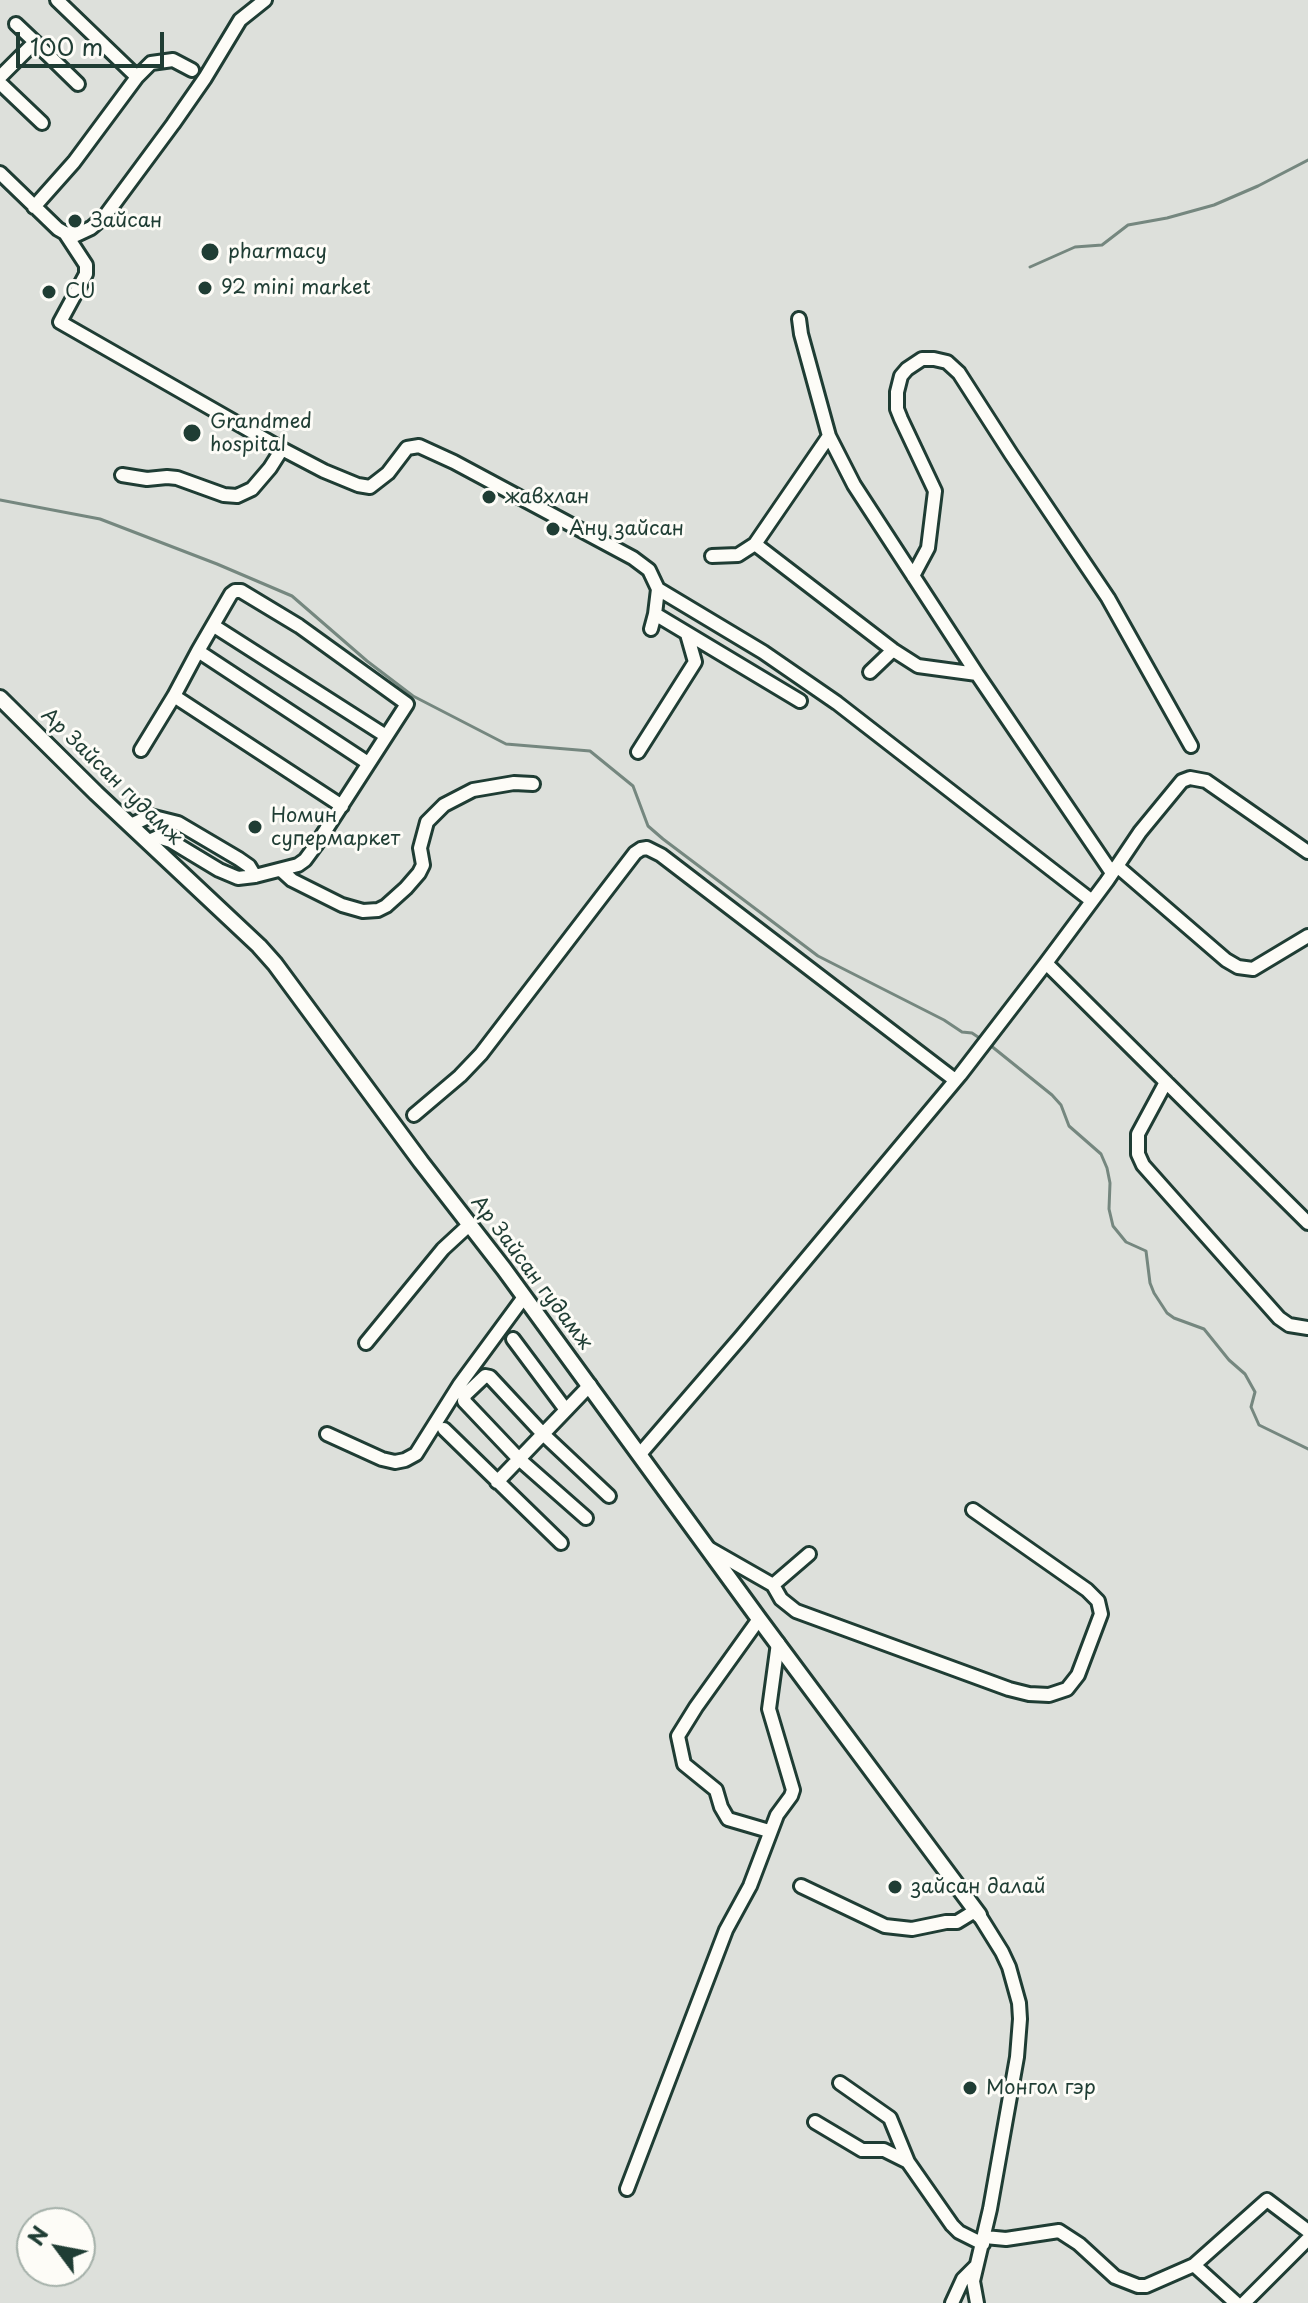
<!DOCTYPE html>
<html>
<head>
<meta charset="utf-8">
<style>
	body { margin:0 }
	#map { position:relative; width:1308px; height:2303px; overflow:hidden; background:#fdfcf7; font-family:"Playpen Sans",sans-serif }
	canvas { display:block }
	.north { position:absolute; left:16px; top:2207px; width:80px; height:80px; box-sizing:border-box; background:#fdfcf7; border:2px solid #a4b0a9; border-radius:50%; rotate:302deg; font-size:22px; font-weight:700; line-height:32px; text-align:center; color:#1f3d34 }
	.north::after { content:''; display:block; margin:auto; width:28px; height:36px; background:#1f3d34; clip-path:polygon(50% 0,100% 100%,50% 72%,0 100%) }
	.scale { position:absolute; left:16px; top:32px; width:148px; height:36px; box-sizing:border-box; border:4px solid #1f3d34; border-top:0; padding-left:10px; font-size:24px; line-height:28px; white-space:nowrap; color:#1f3d34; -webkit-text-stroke:6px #fdfcf7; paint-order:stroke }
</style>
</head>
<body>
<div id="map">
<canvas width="1308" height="2303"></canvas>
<div class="north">N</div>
<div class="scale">100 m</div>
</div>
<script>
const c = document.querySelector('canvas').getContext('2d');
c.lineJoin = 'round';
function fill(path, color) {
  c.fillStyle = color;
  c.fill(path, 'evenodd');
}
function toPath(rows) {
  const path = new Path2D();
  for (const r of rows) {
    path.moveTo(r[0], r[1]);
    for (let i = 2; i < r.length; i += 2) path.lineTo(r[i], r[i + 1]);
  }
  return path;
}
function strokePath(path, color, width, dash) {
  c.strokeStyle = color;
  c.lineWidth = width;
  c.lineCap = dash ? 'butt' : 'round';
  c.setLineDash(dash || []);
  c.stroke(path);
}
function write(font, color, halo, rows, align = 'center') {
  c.font = font + ' "Playpen Sans",sans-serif';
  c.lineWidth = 6;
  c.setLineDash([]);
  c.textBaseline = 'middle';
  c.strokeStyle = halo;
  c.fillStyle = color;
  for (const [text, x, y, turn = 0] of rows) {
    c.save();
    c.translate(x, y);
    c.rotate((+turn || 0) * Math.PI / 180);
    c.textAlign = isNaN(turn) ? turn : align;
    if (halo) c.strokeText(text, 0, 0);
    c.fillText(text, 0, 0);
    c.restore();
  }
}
fill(toPath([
	[0,0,1308,0,1308,2303,0,2303],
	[32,2223,80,2223,80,2271,32,2271]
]), '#dde0db');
strokePath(toPath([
	[1030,267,1075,247,1102,245,1128,225,1167,218,1214,205,1258,186,1308,160],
	[0,500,100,519,217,564,292,596,367,661,413,696,506,744,590,751,633,786,648,826,663,839,818,956,944,1020,962,1032,972,1033,984,1041],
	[990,1045,1052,1095,1061,1105,1069,1126,1101,1154,1107,1168,1110,1183,1109,1209,1113,1226,1126,1242,1146,1251,1150,1283,1154,1293,1167,1313,1174,1318,1204,1329,1229,1360,1245,1374,1255,1392,1251,1407,1259,1425,1308,1449]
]), '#75877f', 3);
const minor = toPath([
	[57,0,137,77],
	[16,24,35,42],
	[0,77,35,42,78,84],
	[0,83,42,123],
	[0,173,58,229,65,233,76,235,91,228,105,216,173,124,205,78,240,20,265,0],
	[34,207,74,162,137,77,151,63,173,60,192,70],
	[65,233,86,265,86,274,60,322,282,449,324,471,358,485,370,487,388,473,407,448,419,446,454,462,633,558,649,570,658,589,655,614,651,629],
	[799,319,801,334,829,436,854,485,977,674,1112,873],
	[829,436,755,544,893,650,918,666,977,674],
	[122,475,147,479,167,477,177,478,224,495,237,496,252,489,270,468,282,449],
	[712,556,738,555,755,544],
	[913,576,928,548,935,491,901,419,897,409,897,392,901,376,907,369,922,359,934,359,947,362,959,373,1011,454,1108,598,1191,746],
	[658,589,763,652,837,703,1092,901],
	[655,614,800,701],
	[214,626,386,736],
	[198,651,368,763],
	[870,672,893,650],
	[174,696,342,806],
	[141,750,174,696,198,651,231,594,235,591,241,591,299,626,407,704,316,845,305,860,298,865,255,876,238,878,219,870,171,841,158,837,149,841],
	[638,752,695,662,687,634],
	[131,825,150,816,178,823,239,859,249,866,255,876],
	[1117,866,1226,960,1238,967,1253,969,1308,936],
	[281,870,292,880,342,905,363,911,378,910,386,906,406,888,419,873,423,865,420,848,427,822,444,805,473,790,514,783,533,784],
	[1046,963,1308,1223],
	[1166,1082,1138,1134,1138,1154,1143,1165,1279,1318,1289,1325,1308,1328],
	[414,1115,460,1076,481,1054,635,853,641,849,647,848,661,855,955,1080],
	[513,1339,566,1410],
	[366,1343,443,1249,469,1225],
	[444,1429,561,1543],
	[327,1434,382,1459,395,1462,405,1460,416,1454,460,1384,524,1297],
	[640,1454,741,1337,960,1075,1046,963,1107,881,1140,832,1182,781,1190,778,1206,781,1308,852],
	[497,1482,590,1385],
	[586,1518,519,1459,464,1401,465,1395,485,1376,490,1377,543,1434,609,1496],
	[710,1549,773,1585,809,1554],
	[773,1585,781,1599,796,1611,1009,1689,1029,1694,1049,1695,1067,1689,1078,1675,1101,1614,1098,1601,1087,1590,973,1510],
	[759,1619,696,1707,678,1736,684,1764,716,1790,721,1807,728,1819,769,1831],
	[801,1886,885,1926,912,1929,946,1922,957,1922,975,1911],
	[840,2083,890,2118,908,2162,952,2225,959,2232,983,2244],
	[815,2122,862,2150,884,2150,908,2162],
	[627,2189,726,1930,750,1886,777,1815,791,1796,793,1790,769,1709,778,1643],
	[985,2237,1006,2239,1059,2231,1079,2244,1115,2277,1138,2286,1146,2286,1194,2265,1236,2303],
	[1194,2265,1267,2200,1308,2231],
	[952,2303,963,2279,976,2266],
	[977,2303,973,2281,990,2209,1017,2057,1020,2019,1019,2003,1009,1967,1002,1952,979,1915],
	[1244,2303,1308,2239]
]);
const tertiary = toPath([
	[0,698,96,793,259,946,275,964,421,1162,504,1269,759,1619,979,1915]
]);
strokePath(minor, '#1f3d34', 18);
strokePath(tertiary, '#1f3d34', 20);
strokePath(minor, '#fdfcf7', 12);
strokePath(tertiary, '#fdfcf7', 14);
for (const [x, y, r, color] of [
	[75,221,8,"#1f3d34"],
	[210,252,10,"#1f3d34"],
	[205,288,8,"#1f3d34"],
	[49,292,8,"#1f3d34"],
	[192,433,10,"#1f3d34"],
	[489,497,8,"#1f3d34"],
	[553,529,8,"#1f3d34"],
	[255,827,8,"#1f3d34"],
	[895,1887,8,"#1f3d34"],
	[970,2088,8,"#1f3d34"]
]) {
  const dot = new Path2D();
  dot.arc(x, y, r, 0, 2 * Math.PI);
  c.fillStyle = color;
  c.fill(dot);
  strokePath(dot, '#fdfcf7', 3);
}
write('20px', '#1f3d34', '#fdfcf7', [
	["Зайсан",91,221],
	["pharmacy",228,252],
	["92 mini market",221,288],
	["CU",65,292],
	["Grandmed",210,422],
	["hospital",210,445],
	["жавхлан",505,497],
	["Ану зайсан",569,529],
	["Номин",271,816],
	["супермаркет",271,839],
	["зайсан далай",911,1887],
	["Монгол гэр",986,2088]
], 'left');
write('20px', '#1f3d34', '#fdfcf7', [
	["Ар Зайсан гудамж",111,777,44],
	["Ар Зайсан гудамж",531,1273,53]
]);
</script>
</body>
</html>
